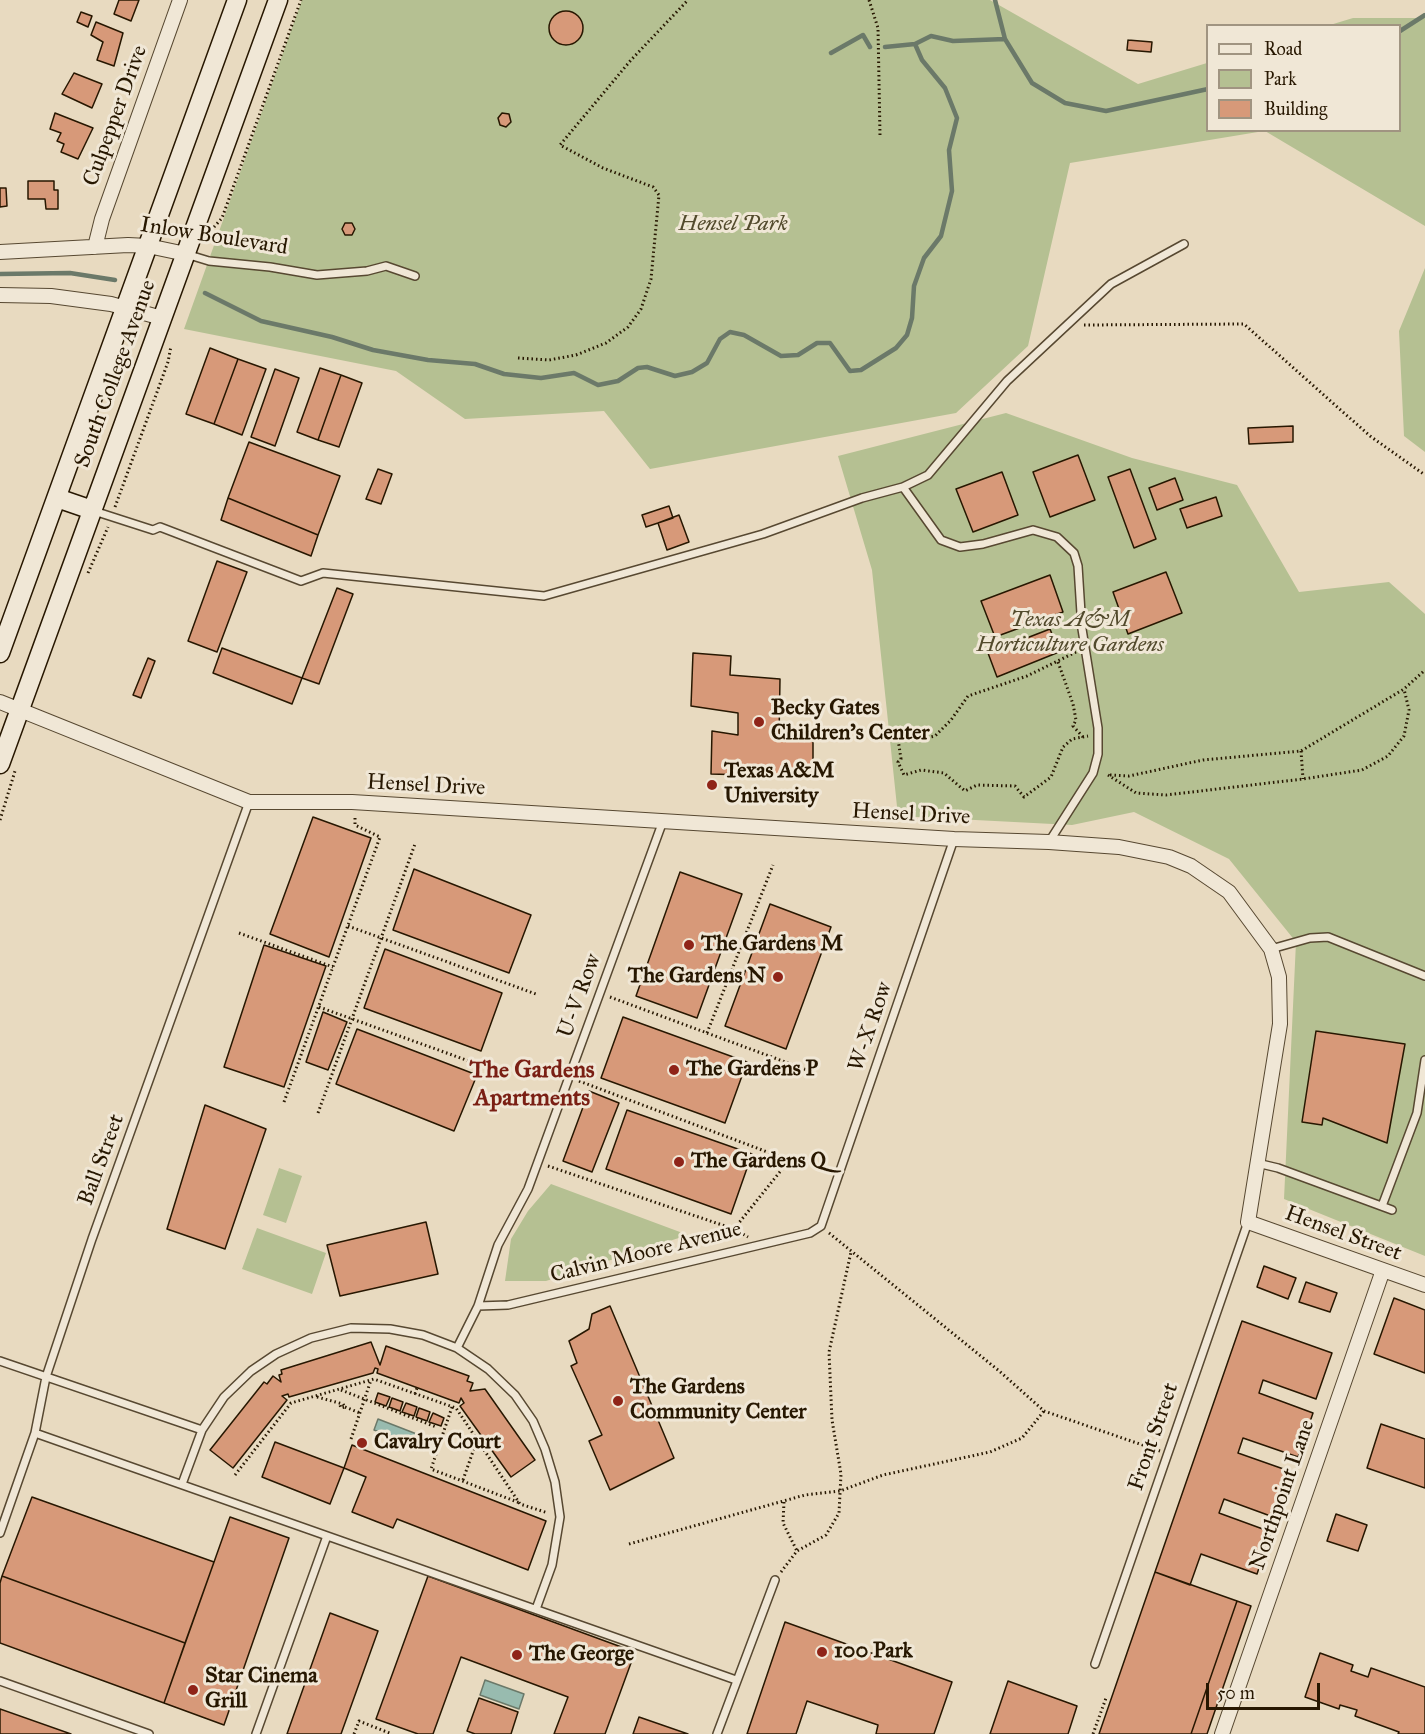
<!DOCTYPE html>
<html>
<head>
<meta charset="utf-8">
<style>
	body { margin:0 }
	#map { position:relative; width:1425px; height:1734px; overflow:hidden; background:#e8dac0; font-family:"IM FELL Great Primer",serif }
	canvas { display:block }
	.legend { position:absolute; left:1206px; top:24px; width:195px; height:108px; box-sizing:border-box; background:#f0e7d6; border:2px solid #a09481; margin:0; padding:8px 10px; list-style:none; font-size:18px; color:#271701 }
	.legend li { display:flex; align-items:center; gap:12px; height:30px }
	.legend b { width:30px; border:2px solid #a09481 }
	.scale { position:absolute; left:1206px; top:1683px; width:114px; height:27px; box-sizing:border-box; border:3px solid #271701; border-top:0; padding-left:8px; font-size:18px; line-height:21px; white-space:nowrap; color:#271701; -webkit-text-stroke:4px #f0e7d6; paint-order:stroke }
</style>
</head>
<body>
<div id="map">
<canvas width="1425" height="1734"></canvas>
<ul class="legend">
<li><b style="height:8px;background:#f0e7d6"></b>Road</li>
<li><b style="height:16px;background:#b5c092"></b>Park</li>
<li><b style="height:16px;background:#d79979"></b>Building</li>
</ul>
<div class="scale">50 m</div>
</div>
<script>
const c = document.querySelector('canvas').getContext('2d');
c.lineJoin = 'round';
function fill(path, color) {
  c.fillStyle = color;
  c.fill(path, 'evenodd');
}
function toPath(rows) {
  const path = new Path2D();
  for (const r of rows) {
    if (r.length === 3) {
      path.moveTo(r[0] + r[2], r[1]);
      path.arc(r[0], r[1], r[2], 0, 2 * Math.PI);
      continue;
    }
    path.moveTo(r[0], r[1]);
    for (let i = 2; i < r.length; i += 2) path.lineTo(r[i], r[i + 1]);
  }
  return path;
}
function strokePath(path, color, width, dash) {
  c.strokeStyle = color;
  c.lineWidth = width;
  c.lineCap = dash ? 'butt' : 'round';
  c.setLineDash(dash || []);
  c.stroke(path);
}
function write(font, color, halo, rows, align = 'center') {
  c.font = font + ' "IM FELL Great Primer",serif';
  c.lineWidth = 6;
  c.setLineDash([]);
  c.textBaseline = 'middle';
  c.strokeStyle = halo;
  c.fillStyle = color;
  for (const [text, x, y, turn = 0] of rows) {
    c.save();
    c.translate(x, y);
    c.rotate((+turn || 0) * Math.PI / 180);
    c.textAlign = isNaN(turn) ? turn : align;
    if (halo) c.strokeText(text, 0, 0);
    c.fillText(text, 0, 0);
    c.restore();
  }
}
fill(toPath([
	[302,0,990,0,1138,84,1207,63,1208,130,1264,131,1070,163,1028,346,956,413,650,469,604,411,465,419,396,371,184,329],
	[1353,18,1425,18,1425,226,1265,131,1400,130,1400,26,1330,25],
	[1425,268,1425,452,1404,436,1399,331],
	[1006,413,1132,458,1237,485,1299,592,1389,582,1425,614,1425,1256,1284,1199,1296,942,1229,859,1134,812,1072,825,898,816,872,570,838,456],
	[279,1168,302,1176,286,1223,263,1215],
	[551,1184,688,1235,546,1281,505,1281,511,1239,528,1211],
	[257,1228,326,1253,312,1294,242,1269]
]), '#b5c092');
const water = toPath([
	[378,1419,427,1438,423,1448,374,1430,378,1419],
	[485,1680,524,1694,519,1709,480,1695,485,1680]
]);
fill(water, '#98bbaf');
strokePath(water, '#6b7969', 1.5);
strokePath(toPath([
	[995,0,1005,39,1032,83,1065,103,1106,111,1208,89],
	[1400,31,1425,15],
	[885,47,915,44],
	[831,53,863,35,870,47],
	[0,274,70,273,115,280],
	[205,293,261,321,332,337,373,350,428,360,475,364,504,374,541,378,574,373,598,385,618,381,638,368,647,367,675,376,692,372,707,363,720,339,730,332,744,335,781,356,798,355,817,343,830,343,850,371,861,370,896,348,907,335,912,318,914,286,924,258,941,236,952,191,949,150,957,118,945,88,922,60,915,44,931,36,953,41,1005,39]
]), '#6b7969', 4.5);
const building = toPath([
	[119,0,139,0,131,21,114,14,119,0],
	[566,28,17],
	[81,12,92,16,88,27,77,22,81,12],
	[96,22,123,33,114,66,97,60,103,42,91,35,96,22],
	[1128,40,1152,42,1151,52,1127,50,1128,40],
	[74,73,102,84,92,108,62,94,74,73],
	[55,113,93,128,78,159,61,152,64,144,57,141,61,133,50,129,55,113],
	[502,113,509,114,511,122,506,127,500,125,498,118,502,113],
	[28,181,54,181,54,190,58,190,58,209,46,209,45,199,28,199,28,181],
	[0,188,6,188,7,206,0,207,0,188],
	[345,223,352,223,355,229,352,235,345,235,342,229,345,223],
	[210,348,238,359,214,424,186,414,210,348],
	[238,359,266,369,242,435,214,424,238,359],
	[320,368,341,375,318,440,297,432,320,368],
	[275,369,299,378,275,446,251,437,275,369],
	[341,375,362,383,339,447,318,440,341,375],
	[1293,426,1293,442,1249,444,1248,428,1293,426],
	[249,442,340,476,318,535,228,498,249,442],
	[1078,455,1095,500,1050,517,1033,472,1078,455],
	[378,469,392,474,381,504,366,499,378,469],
	[1130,469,1156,539,1134,548,1108,477,1130,469],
	[1002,472,1018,515,973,532,956,489,1002,472],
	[1175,478,1183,500,1157,510,1149,488,1175,478],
	[1216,497,1222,516,1187,528,1180,509,1216,497],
	[228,498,318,535,311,556,221,520,228,498],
	[669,506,673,518,646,527,642,515,669,506],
	[679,515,689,542,667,550,658,523,679,515],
	[217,561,247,572,217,652,188,641,217,561],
	[1166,572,1182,613,1128,634,1113,592,1166,572],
	[1050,575,1063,612,995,637,981,601,1050,575],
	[337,588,353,594,319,684,302,678,337,588],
	[1050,629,1059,652,997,677,988,653,1050,629],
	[222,648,302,678,292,704,213,673,222,648],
	[693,653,731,656,730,675,780,679,779,738,813,741,813,777,711,774,712,731,738,735,738,713,691,706,693,653],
	[148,658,155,661,141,698,133,695,148,658],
	[313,817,371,838,329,957,270,934,313,817],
	[414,869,531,915,509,973,393,930,414,869],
	[680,872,742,894,697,1018,636,996,680,872],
	[770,904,831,927,786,1049,725,1026,770,904],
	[264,945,326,966,284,1087,224,1067,264,945],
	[385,949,502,993,481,1051,364,1008,385,949],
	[323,1012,347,1022,328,1070,306,1062,323,1012],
	[623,1017,747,1062,725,1123,601,1078,623,1017],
	[357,1029,477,1075,454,1131,336,1084,357,1029],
	[1316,1031,1405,1044,1387,1143,1323,1118,1322,1125,1302,1122,1316,1031],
	[589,1091,619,1103,592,1172,563,1161,589,1091],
	[205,1105,266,1129,225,1249,167,1229,205,1105],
	[627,1110,752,1154,731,1214,606,1169,627,1110],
	[426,1222,438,1274,340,1296,327,1245,426,1222],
	[1264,1266,1296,1278,1288,1299,1257,1287,1264,1266],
	[1306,1282,1337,1293,1330,1312,1299,1302,1306,1282],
	[1394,1298,1425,1310,1425,1373,1374,1354,1394,1298],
	[610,1306,674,1458,610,1490,589,1441,602,1435,571,1366,577,1363,569,1341,589,1329,592,1314,610,1306],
	[1242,1321,1332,1353,1316,1399,1263,1380,1259,1393,1313,1413,1298,1457,1243,1438,1238,1453,1292,1472,1276,1518,1224,1499,1219,1513,1271,1532,1257,1574,1201,1554,1190,1585,1155,1572,1242,1321],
	[371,1342,380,1365,386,1346,469,1376,467,1381,473,1383,470,1391,485,1389,535,1460,511,1477,460,1406,464,1403,461,1398,459,1403,377,1373,378,1369,375,1368,373,1373,289,1397,288,1394,282,1396,287,1400,233,1468,210,1450,264,1382,267,1384,273,1376,281,1382,279,1375,282,1374,281,1370,371,1342],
	[378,1393,390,1397,386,1406,375,1402,378,1393],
	[392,1398,403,1402,400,1411,389,1407,392,1398],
	[406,1403,417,1407,414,1416,402,1412,406,1403],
	[419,1408,430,1412,427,1421,416,1417,419,1408],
	[433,1413,444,1418,441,1426,429,1422,433,1413],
	[1381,1424,1425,1439,1425,1488,1367,1468,1381,1424],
	[275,1442,344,1468,330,1504,262,1477,275,1442],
	[352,1445,546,1521,528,1570,397,1519,393,1528,352,1512,366,1477,344,1468,352,1445],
	[32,1497,214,1562,185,1643,2,1576,32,1497],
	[1336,1514,1367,1525,1358,1551,1327,1541,1336,1514],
	[230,1517,289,1538,224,1725,164,1703,230,1517],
	[1155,1572,1237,1601,1191,1734,1099,1734,1155,1572],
	[2,1576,185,1643,164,1703,0,1643,0,1583,2,1576],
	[428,1576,635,1652,605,1734,554,1734,568,1697,461,1657,433,1734,418,1734,376,1719,428,1576],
	[1237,1601,1251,1606,1207,1734,1191,1734,1237,1601],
	[330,1613,378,1631,341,1734,287,1734,330,1613],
	[785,1622,952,1682,934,1734,876,1734,878,1725,807,1701,796,1734,747,1734,785,1622],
	[1320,1653,1353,1665,1351,1671,1368,1677,1371,1668,1425,1687,1425,1734,1398,1734,1399,1732,1355,1716,1357,1710,1340,1705,1339,1709,1305,1697,1320,1653],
	[1008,1681,1077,1706,1068,1734,990,1734,1008,1681],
	[479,1698,518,1712,511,1734,475,1734,467,1731,479,1698],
	[0,1709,71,1734,0,1734,0,1709],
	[639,1717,688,1734,633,1734,639,1717]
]);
fill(building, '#d79979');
strokePath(building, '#271701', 1.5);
const service = toPath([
	[186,254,209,261,270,267,317,275,367,271,386,266,415,276],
	[903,487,941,540,960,547,983,544,1033,530,1057,537,1074,553,1078,566,1082,629,1098,728,1098,754,1093,773,1049,842],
	[94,511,153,530,160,527,301,581,323,573,544,596,763,534,862,498,903,487,928,475,1007,381,1111,284,1184,244],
	[1271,949,1310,938,1328,937,1425,976],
	[1257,1163,1278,1168,1392,1210],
	[1382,1206,1417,1113,1425,1060],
	[478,1306,508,1305,810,1233,821,1226,954,839],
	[457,1348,478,1306,498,1245,528,1189,663,821],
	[0,1361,202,1430],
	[35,1433,736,1680],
	[182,1484,202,1430,224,1397,251,1371,276,1354,311,1338,351,1328,390,1329,423,1335,457,1348,488,1369,515,1395,533,1421,545,1449,555,1482,560,1517,552,1565,536,1609],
	[0,1533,35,1433,46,1377,92,1239,249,802],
	[1095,1664,1248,1222],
	[0,1681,149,1734],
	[256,1734,327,1536],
	[717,1734,775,1580]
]);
const minor = toPath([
	[95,247,102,219,180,0],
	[0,252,128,245,148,246,186,254],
	[0,295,51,296,111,304,162,318],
	[0,702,249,802,352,802,954,839,1049,842,1119,847,1169,857,1191,866,1229,892,1271,949,1279,977,1280,1024,1248,1222,1425,1285],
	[1222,1734,1383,1270]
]);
const secondary = toPath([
	[57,498,92,510],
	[0,653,237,0],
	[0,764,278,0]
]);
strokePath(service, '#574831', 10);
strokePath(minor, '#574831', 16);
strokePath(secondary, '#271701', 21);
strokePath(toPath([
	[869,0,878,28,880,135],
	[214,227,222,218,301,0],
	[1084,325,1244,324,1370,436,1425,475],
	[518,358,549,360,576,355,606,343,628,327,641,309,651,279,659,195,653,187,603,168,560,145,631,60,688,0],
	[115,507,168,362,171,346],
	[88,573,108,527],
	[1076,652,1027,676,968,696,951,720,935,736,922,739,898,739,901,759,898,762,904,775,921,770,944,773,965,791,977,785,1015,786,1024,797,1051,777,1063,747,1072,739,1088,736],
	[1058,662,1073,704,1076,720,1073,726,1083,737],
	[1301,751,1303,779],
	[1108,775,1136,793,1166,795,1303,779,1362,770,1388,756,1404,736,1409,710,1404,689],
	[1110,775,1129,776,1203,760,1301,751,1404,689,1425,670],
	[0,820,15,771],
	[348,926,536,994],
	[239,933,333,967],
	[610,997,815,1073],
	[319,1007,505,1074],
	[707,1033,773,865],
	[579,1081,786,1159],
	[284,1102,380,837,355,825,355,816],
	[318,1113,415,844],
	[548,1166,734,1229,748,1237],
	[734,1229,783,1168],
	[829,1233,998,1370,1044,1411,1160,1451],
	[341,1390,436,1427],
	[415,1394,417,1388],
	[317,1397,343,1404,345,1407,341,1408,340,1405],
	[345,1407,360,1413],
	[452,1407,431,1469,520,1503],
	[351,1439,371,1380],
	[235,1475,291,1403,374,1379,456,1408,520,1504,548,1513],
	[463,1480,477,1440],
	[784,1502,783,1523,797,1551],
	[629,1544,805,1495,840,1491,883,1475,990,1452,1022,1438,1044,1411],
	[781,1572,797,1551,826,1535,839,1513,841,1474,832,1420,829,1352,851,1252],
	[354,1734,359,1721,392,1734],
	[1093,1734,1106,1698]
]), '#271701', 3, [1.5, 3]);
strokePath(service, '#f0e7d6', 7);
strokePath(minor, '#f0e7d6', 14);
strokePath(secondary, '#f0e7d6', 18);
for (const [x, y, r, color] of [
	[759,722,6,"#8f2418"],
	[712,785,6,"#8f2418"],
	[689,945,6,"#8f2418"],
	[778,977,6,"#8f2418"],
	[674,1070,6,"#8f2418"],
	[679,1162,6,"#8f2418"],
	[618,1401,6,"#8f2418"],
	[362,1443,6,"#8f2418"],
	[822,1652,6,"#8f2418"],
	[517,1655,6,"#8f2418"],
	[193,1690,6,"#8f2418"]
]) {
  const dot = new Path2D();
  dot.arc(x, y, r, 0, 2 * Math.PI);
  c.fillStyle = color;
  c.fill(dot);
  strokePath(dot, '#f0e7d6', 2);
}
write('22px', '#271701', '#f0e7d6', [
	["Culpepper Drive",116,116,-70],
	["Inlow Boulevard",214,237,9],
	["South College Avenue",116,374,-70],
	["Hensel Drive",426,786,3],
	["Hensel Drive",911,815,3],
	["U-V Row",580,996,-70],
	["W-X Row",871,1027,-71],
	["Ball Street",102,1160,-70],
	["Hensel Street",1343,1234,20],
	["Calvin Moore Avenue",646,1253,-14],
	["Front Street",1154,1437,-71],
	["Northpoint Lane",1283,1495,-71]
]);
write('italic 22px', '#524a2c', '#f0e7d6', [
	["Hensel Park",733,225],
	["Texas A&M",1070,621],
	["Horticulture Gardens",1070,646]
]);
write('bold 22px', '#271701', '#f0e7d6', [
	["Becky Gates",771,709],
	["Children's Center",771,734],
	["Texas A&M",724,772],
	["University",724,797],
	["The Gardens M",701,945],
	["The Gardens N",766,977,"right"],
	["The Gardens P",686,1070],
	["The Gardens Q",691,1162],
	["The Gardens",630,1388],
	["Community Center",630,1413],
	["Cavalry Court",374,1443],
	["100 Park",834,1652],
	["The George",529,1655],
	["Star Cinema",205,1677],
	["Grill",205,1702]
], 'left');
write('bold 24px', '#7a1f14', '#f0e7d6', [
	["The Gardens",532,1071],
	["Apartments",532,1099]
]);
</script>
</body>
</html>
